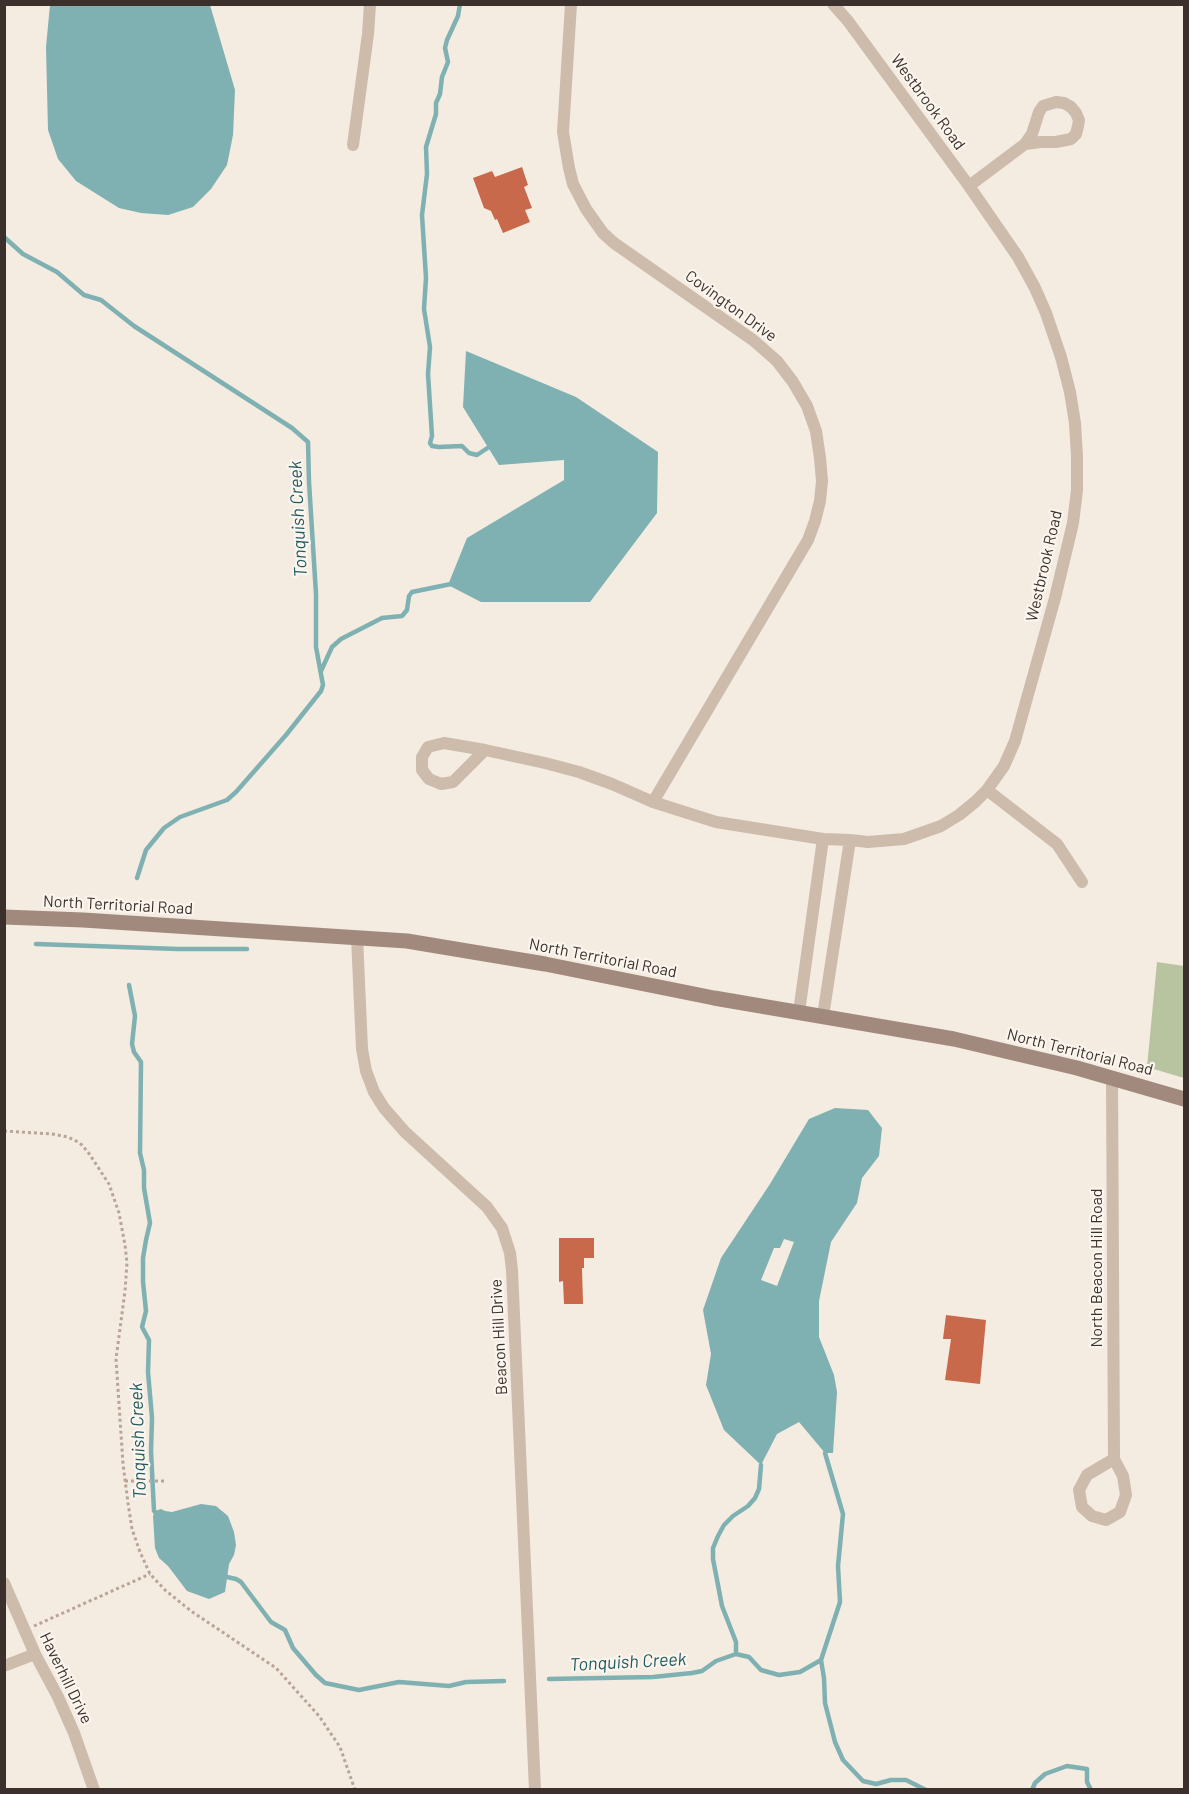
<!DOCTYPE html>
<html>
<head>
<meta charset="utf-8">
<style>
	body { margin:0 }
	#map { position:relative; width:1189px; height:1794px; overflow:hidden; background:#f4ebe1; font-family:Barlow,sans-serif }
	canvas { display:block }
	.frame { position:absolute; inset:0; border:6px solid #3b302b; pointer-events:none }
</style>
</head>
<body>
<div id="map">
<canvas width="1189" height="1794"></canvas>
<div class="frame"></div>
</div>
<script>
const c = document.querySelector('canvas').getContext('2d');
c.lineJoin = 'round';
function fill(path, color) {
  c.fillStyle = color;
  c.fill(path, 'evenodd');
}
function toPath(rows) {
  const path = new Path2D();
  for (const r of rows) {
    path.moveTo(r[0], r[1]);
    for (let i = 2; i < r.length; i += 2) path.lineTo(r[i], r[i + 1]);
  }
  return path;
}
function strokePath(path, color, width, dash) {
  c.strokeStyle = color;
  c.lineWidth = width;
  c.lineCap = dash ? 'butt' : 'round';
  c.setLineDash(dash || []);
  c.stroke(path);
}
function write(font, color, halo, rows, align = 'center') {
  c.font = font + ' Barlow,sans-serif';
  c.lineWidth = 4.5;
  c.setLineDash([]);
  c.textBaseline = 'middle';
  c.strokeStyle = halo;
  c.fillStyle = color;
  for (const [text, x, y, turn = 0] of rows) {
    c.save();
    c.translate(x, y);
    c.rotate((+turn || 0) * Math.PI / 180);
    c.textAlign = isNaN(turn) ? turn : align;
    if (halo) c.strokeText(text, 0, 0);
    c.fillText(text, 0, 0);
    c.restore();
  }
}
fill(toPath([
	[1157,962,1184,966,1184,1078,1147,1067]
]), '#b8c4a0');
fill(toPath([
	[50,5,210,5,235,90,233,135,227,165,211,189,193,207,168,215,141,213,119,208,76,181,58,159,48,130,46,47],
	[466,351,576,397,658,452,657,513,590,602,481,602,448,585,467,538,564,480,564,460,499,465,463,407],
	[835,1108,868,1110,882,1128,879,1156,862,1178,857,1203,831,1242,819,1301,819,1337,834,1375,837,1392,833,1453,825,1453,799,1422,777,1434,761,1465,724,1430,706,1385,711,1354,703,1310,721,1258,770,1184,809,1119],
	[784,1239,794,1242,777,1286,761,1280,774,1248,780,1248],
	[201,1504,216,1506,228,1516,234,1532,236,1545,234,1555,229,1564,225,1592,209,1599,187,1591,168,1566,159,1558,155,1548,153,1516,155,1511,161,1509,165,1511,172,1512]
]), '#7fb0b2');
strokePath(toPath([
	[460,4,458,16,447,40,445,48,448,62,442,77,440,94,436,103,436,114,426,147,427,174,422,215,426,278,424,309,430,347,428,374,432,436,430,443,432,446,439,447,462,446,469,453,477,455,492,445],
	[4,237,23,254,57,272,84,295,101,300,134,326,292,428,308,442,309,482,316,594,316,647,323,685,321,691,286,735,236,792,227,800,180,817,164,828,146,850,137,878],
	[321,671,332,647,341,639,382,618,402,616,407,610,409,596,412,592,451,584],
	[36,944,178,949,247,949],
	[129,985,135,1016,132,1044,134,1052,141,1062,140,1153,144,1170,144,1188,150,1223,146,1240,143,1258,143,1282,146,1311,142,1327,149,1340,148,1372,152,1418,151,1451,154,1511,159,1516],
	[825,1453,843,1514,838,1566,840,1602,821,1660,824,1678,825,1703,835,1742,843,1760,863,1781,876,1784,891,1780,906,1780,926,1790],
	[223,1574,227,1577,236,1579,241,1582,271,1622,285,1630,293,1648,316,1675,325,1683,359,1690,399,1682,449,1686,466,1682,504,1681],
	[736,1654,736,1642,722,1606,713,1559,713,1548,718,1536,724,1525,733,1516,748,1506,755,1498,759,1489,761,1465],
	[549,1679,653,1677,692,1673,702,1671,716,1661,736,1654,749,1657,761,1670,779,1675,800,1672,821,1660],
	[1032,1790,1035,1783,1045,1774,1067,1766,1087,1769,1087,1782,1091,1790]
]), '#7fb0b2', 4.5);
fill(toPath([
	[522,167,528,185,524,187,532,208,525,210,530,222,503,233,497,219,495,220,491,211,484,208,473,178,492,171,495,177],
	[559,1238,594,1238,594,1258,584,1258,584,1268,582,1268,583,1304,564,1304,563,1281,559,1282],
	[946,1315,986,1320,980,1384,945,1380,951,1339,943,1339]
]), '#c8694b');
strokePath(toPath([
	[4,1131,52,1134,68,1137,80,1143,88,1152,109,1184,119,1213,125,1245,127,1263,125,1291,116,1359,123,1464,128,1503,132,1529,140,1552,150,1574,165,1590,191,1611,276,1668,319,1716,340,1747,355,1790],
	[125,1481,164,1481],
	[34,1626,150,1574]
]), '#b9a596', 3, [3, 3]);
strokePath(toPath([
	[571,4,563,132,569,168,573,184,586,209,603,233,614,243,753,340,777,361,793,382,807,406,816,431,820,458,822,481,820,501,815,521,808,540,653,802],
	[353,145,368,34,370,4],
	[969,186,1025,144,1032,134,1039,112,1043,106,1056,102,1064,103,1071,107,1076,113,1079,120,1078,126,1076,134,1071,139,1056,142,1041,142,1025,144],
	[485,750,453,782,441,784,429,779,422,770,422,757,428,747,444,743,485,750,545,763,579,772,612,784,653,802,716,822,823,839,850,840,868,842,904,839,941,826,959,815,975,802,987,790,1004,766,1015,741,1055,598,1073,523,1077,490,1077,456,1075,423,1070,392,1061,357,1046,313,1035,288,1018,257,969,186,848,21,833,4],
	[987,790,1057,844,1082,882],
	[357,937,362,1049,366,1071,374,1092,384,1108,405,1132,487,1207,502,1228,510,1253,512,1270,535,1790],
	[799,1012,823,839],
	[823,1016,850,840],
	[1112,1077,1114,1459,1123,1476,1126,1495,1120,1512,1106,1520,1092,1516,1082,1507,1079,1490,1087,1475,1114,1459],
	[4,1583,35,1654,58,1697,74,1733,94,1790],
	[4,1666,35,1654]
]), '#cdbbac', 12);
strokePath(toPath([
	[4,917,83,920,407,941,545,964,714,998,954,1039,1077,1068,1184,1099]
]), '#a18a7d', 15);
write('16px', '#3b302b', '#fbf5ee', [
	["Westbrook Road",928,102,54],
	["Covington Drive",731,306,36],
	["Westbrook Road",1044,566,-77],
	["North Territorial Road",118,905,3],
	["North Territorial Road",603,958,11],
	["North Territorial Road",1080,1052,14],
	["North Beacon Hill Road",1097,1268,-90],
	["Beacon Hill Drive",499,1337,-93],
	["Haverhill Drive",66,1678,64]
]);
write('italic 18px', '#1f5a5e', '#fbf5ee', [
	["Tonquish Creek",298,519,-93],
	["Tonquish Creek",138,1441,-92],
	["Tonquish Creek",628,1662,-3]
]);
</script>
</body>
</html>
